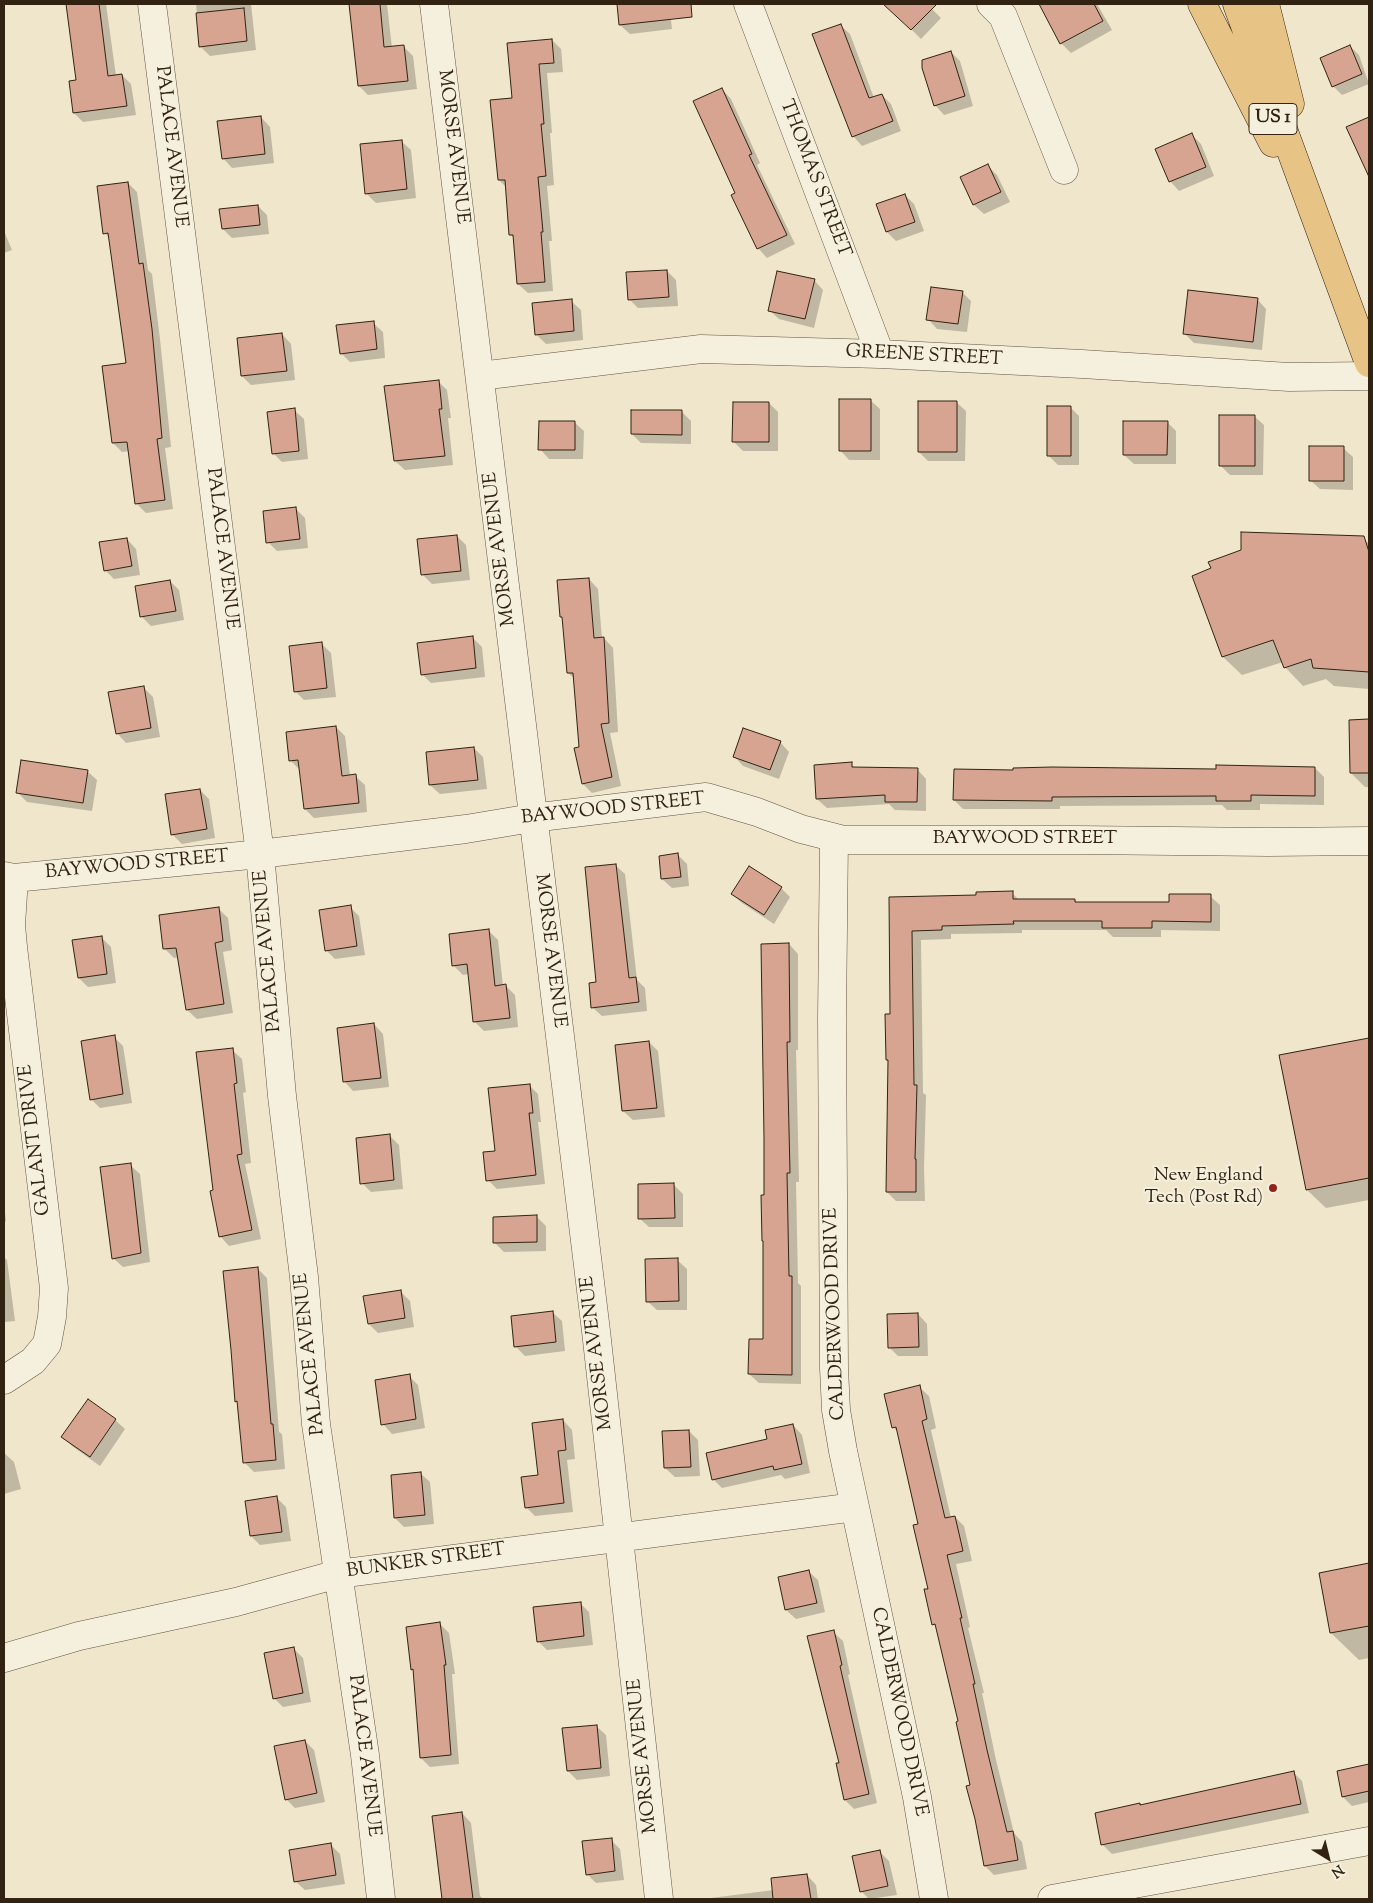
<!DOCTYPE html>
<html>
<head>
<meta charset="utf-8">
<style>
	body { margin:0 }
	#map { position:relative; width:1373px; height:1903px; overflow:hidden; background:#f0e6cb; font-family:"Sorts Mill Goudy",serif }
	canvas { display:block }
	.frame { position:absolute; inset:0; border:5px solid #312211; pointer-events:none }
	.north { position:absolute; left:1303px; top:1833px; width:50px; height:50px; -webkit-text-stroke:4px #f5efdd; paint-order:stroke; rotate:144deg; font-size:14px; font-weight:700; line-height:20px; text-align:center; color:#312211 }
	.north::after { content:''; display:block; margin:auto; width:18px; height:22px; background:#312211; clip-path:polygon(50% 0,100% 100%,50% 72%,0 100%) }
</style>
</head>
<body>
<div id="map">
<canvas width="1373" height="1903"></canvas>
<div class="frame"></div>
<div class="north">N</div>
</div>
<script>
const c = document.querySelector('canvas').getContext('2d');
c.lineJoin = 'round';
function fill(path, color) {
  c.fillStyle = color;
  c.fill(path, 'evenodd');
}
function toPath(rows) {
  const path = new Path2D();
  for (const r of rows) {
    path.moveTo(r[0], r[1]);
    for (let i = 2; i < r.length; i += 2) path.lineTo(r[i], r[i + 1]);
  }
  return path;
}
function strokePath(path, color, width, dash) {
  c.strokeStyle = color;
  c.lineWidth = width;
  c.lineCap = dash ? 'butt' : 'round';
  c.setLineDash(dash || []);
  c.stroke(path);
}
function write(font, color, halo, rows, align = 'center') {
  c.font = font + ' "Sorts Mill Goudy",serif';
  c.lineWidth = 4;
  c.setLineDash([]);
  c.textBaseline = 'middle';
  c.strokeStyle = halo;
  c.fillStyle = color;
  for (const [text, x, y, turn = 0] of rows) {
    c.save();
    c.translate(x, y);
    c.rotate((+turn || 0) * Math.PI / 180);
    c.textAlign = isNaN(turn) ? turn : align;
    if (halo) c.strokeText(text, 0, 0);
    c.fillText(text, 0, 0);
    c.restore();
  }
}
fill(toPath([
	[67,4,106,4,116,76,122,75,131,84,136,115,83,122,74,113,70,82,77,81],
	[196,4,251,4,256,50,210,56,200,46],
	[350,4,387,4,392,48,404,47,413,56,417,89,368,95,359,86],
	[618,4,669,4,672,29,630,34,620,25],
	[886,4,927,4,941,18,921,39],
	[1046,4,1097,4,1112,30,1071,53,1061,43,1042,6],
	[840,25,850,34,874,98,882,95,891,104,901,131,862,146,853,136],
	[552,40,561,49,563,72,547,73,552,133,550,133,554,185,547,186,552,241,549,241,553,291,528,293,518,284,514,238,510,234,506,187,499,180,514,99],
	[1350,46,1359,55,1369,84,1342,95,1333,86],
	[951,52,960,61,973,106,944,115,935,105],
	[722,89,731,99,760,163,757,165,795,244,767,258,758,248,737,193],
	[261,117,270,127,274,163,232,168,223,158],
	[1369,118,1369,174,1348,128],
	[1192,135,1201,144,1214,176,1179,191,1170,181],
	[401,141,411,150,416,198,376,203,367,194],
	[988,166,997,175,1010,202,984,214,974,205,962,178],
	[128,183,137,192,148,270,152,274,160,339,171,447,165,448,173,509,146,513,136,503,130,451,122,452,113,443,127,364,110,239,105,233],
	[905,195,914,204,924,231,896,241,887,232],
	[258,206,267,215,269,234,232,238,223,229],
	[4,231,12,250,4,253],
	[667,271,676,280,678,306,638,308,629,299],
	[814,280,823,290,814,328,779,319,769,310],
	[962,292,971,301,967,332,937,329,928,319],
	[1257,299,1266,309,1262,350,1194,343,1184,333],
	[571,301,581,310,583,340,546,344,536,334],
	[373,323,383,332,385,358,350,362,341,353],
	[282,334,291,344,295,380,251,385,242,376],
	[438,381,447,390,451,418,448,418,453,465,405,470,395,461],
	[870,400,880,409,880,460,849,460,840,450],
	[956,402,966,411,965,461,928,461,919,452],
	[769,403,778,412,778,451,743,451,734,442],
	[1070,407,1079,416,1079,465,1058,465,1048,455],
	[294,410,304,419,308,459,282,462,273,453],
	[681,411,691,421,691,444,641,443,632,434],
	[1254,416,1264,425,1263,475,1230,475,1221,466],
	[574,422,584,431,583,459,549,459,540,449],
	[1167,422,1176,431,1176,464,1134,464,1124,455],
	[1343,448,1353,457,1353,490,1320,489,1310,480],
	[296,509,305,518,308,548,277,551,268,542],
	[457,536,466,545,470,580,432,584,423,575,419,540],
	[1363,538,1369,544,1369,689,1334,686,1326,679,1303,686,1285,667,1283,662,1242,675,1223,657],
	[127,539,136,549,140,575,114,579,105,570],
	[589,579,598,589,602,639,604,638,613,648,618,732,610,733,621,786,592,793,583,784,575,679,568,673,563,619,561,617],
	[170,581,179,590,184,620,151,626,142,617],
	[473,638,482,647,485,677,431,683,422,674],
	[322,644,331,653,336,697,304,700,295,691],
	[143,687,153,697,160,737,126,743,117,733],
	[1369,720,1369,787,1365,787,1351,773,1350,721],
	[336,727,345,736,350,776,355,776,365,785,367,812,314,818,305,809,300,770,290,760],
	[780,742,789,752,779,779,743,766,734,756],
	[474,748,483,757,487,789,440,794,430,785],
	[851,764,856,769,917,769,926,779,926,811,895,810,889,804,827,808,817,799],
	[1315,768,1324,777,1324,805,1260,804,1260,810,1227,810,1222,805,1060,806,1060,809,963,809,954,800,1218,770],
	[87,771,97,780,92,811,27,802,18,793],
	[200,790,209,799,215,838,182,844,172,834],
	[677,854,687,864,689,886,672,888,662,879],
	[615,865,625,874,637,980,645,988,647,1011,602,1016,592,1007],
	[781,888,790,897,774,924,742,903,732,894],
	[1012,893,1020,901,1075,900,1077,903,1170,903,1210,896,1220,905,1220,931,1161,930,1161,937,1113,937,1106,930,1022,930,1022,933,951,934,951,939,921,940,923,1093,926,1095,924,1168,925,1201,896,1201,887,1192,889,1062,887,1060,891,1015,890,898,977,897],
	[350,907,359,916,365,955,335,959,326,950],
	[219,909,228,918,232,950,223,952,233,1013,197,1019,187,1010,179,957,174,958,165,949],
	[489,931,498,940,503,986,506,986,515,995,518,1027,484,1031,474,1021,469,974,463,975,453,965],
	[101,937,111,947,116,983,88,987,79,978],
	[789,944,798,954,798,1050,796,1050,799,1182,796,1182,798,1283,801,1286,801,1384,759,1383,749,1374,764,1340,765,1197],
	[374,1024,383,1034,389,1087,353,1091,344,1081],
	[114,1037,123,1046,132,1103,100,1108,91,1099],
	[1369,1039,1369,1200,1326,1208,1307,1190,1280,1056],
	[649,1042,658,1051,665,1117,633,1120,623,1111,616,1046],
	[232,1050,242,1059,246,1092,243,1093,251,1163,245,1164,261,1239,229,1246,220,1236,215,1191],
	[529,1085,538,1094,541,1122,538,1122,545,1184,497,1189,488,1180,496,1152],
	[389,1135,399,1145,403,1189,371,1192,362,1183],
	[130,1165,140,1174,150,1262,123,1267,113,1258],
	[674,1185,683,1194,683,1227,649,1227,639,1218],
	[4,1205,6,1221,4,1222],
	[537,1217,546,1226,546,1251,504,1252,494,1242],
	[4,1257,7,1260,15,1321,4,1322],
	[677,1260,687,1269,687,1310,657,1310,647,1301],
	[257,1268,267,1278,279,1432,282,1434,285,1469,254,1472,245,1463,239,1404,236,1401],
	[400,1291,410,1301,414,1327,378,1333,369,1324],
	[552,1312,562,1321,565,1351,525,1356,515,1346],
	[918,1314,927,1324,928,1356,898,1356,889,1347],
	[409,1376,418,1385,425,1428,392,1434,383,1424],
	[919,1387,929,1396,936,1428,931,1430,951,1518,955,1517,964,1526,972,1561,956,1564,970,1627,968,1628,984,1693,982,1693,996,1760,1014,1833,1022,1842,1027,1869,994,1875,985,1866,960,1722,938,1628,934,1624,920,1525,898,1432,893,1427],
	[88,1401,115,1420,125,1429,100,1466,72,1446,63,1437],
	[563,1420,572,1430,575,1459,567,1460,573,1512,535,1516,526,1507],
	[793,1425,802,1435,810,1473,785,1479,781,1475,722,1488,713,1479,769,1439],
	[689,1431,698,1440,700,1476,675,1477,665,1468],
	[4,1453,14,1462,21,1489,4,1494],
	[420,1473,430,1482,434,1524,404,1527,395,1518,392,1476],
	[277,1498,286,1507,291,1541,260,1545,251,1536],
	[1369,1564,1369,1658,1359,1660,1331,1633,1320,1574],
	[808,1571,818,1580,825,1612,796,1619,786,1610,779,1578],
	[580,1603,589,1612,593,1645,547,1650,538,1641],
	[440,1624,449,1633,455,1674,452,1674,459,1764,430,1767,421,1758,414,1671,412,1669],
	[833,1632,843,1641,850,1674,848,1675,877,1803,854,1809,845,1800,840,1763],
	[294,1649,303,1658,311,1702,283,1707,274,1698],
	[596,1726,606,1735,610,1776,577,1780,568,1771],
	[305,1741,314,1750,325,1802,295,1808,286,1799],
	[1369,1765,1369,1802,1352,1806,1343,1797,1338,1772],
	[1293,1772,1302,1781,1309,1813,1112,1854,1102,1844,1141,1807],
	[462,1813,471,1823,480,1896,483,1899,442,1899,433,1817],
	[611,1840,620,1849,624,1880,596,1883,587,1874],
	[330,1844,340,1854,345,1884,305,1890,295,1881],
	[879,1851,889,1861,897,1895,869,1899,861,1891],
	[807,1875,816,1885,818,1899,703,1899,774,1890]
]), '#0003');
const building = toPath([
	[66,4,99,4,108,76,122,74,127,106,73,113,69,81,76,80,66,4],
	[349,4,380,4,384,47,404,45,408,81,358,86,349,4],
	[617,4,691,4,692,17,619,25,617,4],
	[883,4,937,4,911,30,883,4],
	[1039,4,1094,4,1103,21,1060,44,1039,4],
	[244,8,247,41,199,47,196,13,244,8],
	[841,24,869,98,882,94,893,121,852,137,812,34,841,24],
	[552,39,554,63,539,64,544,124,541,124,546,176,538,177,543,232,541,232,545,282,517,284,513,235,509,235,505,180,498,180,490,100,512,98,507,43,552,39],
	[1350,45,1362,74,1332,87,1320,58,1350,45],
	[951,51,965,96,934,106,922,68,922,60,951,51],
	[722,88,752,154,749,155,787,235,757,249,731,195,735,193,693,101,722,88],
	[261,116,265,154,222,159,217,121,261,116],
	[1369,117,1369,177,1346,127,1369,117],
	[1192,133,1206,167,1169,182,1155,149,1192,133],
	[402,140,407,189,365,194,360,144,402,140],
	[988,164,1001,192,973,205,960,177,988,164],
	[128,182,139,264,143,263,152,329,162,438,157,439,165,500,135,504,127,442,112,443,102,366,126,363,108,233,103,234,97,186,128,182],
	[905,194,915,222,886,232,876,204,905,194],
	[258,205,260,225,222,229,219,209,258,205],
	[667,270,669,297,628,300,626,272,667,270],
	[777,271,815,279,805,319,768,311,777,271],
	[931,287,963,291,958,324,926,320,931,287],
	[1188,290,1258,298,1253,342,1183,334,1188,290],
	[572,299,574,331,535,335,532,303,572,299],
	[374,321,377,349,340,354,336,325,374,321],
	[282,333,287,371,241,376,237,338,282,333],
	[439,380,442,409,439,409,445,456,394,461,384,386,439,380],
	[839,399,871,399,871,451,839,451,839,399],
	[918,401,957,401,957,452,918,452,918,401],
	[733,402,769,402,769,442,732,442,733,402],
	[1047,406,1071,406,1071,456,1047,456,1047,406],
	[295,408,299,451,272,454,267,412,295,408],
	[631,410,682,410,682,435,631,434,631,410],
	[1219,415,1255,415,1255,466,1219,466,1219,415],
	[539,421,575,421,575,450,538,450,539,421],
	[1123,421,1168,421,1167,455,1123,455,1123,421],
	[1309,446,1344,446,1344,481,1309,481,1309,446],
	[296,507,300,539,266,543,263,511,296,507],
	[1241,532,1364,536,1369,552,1369,672,1313,668,1311,659,1284,668,1273,640,1222,657,1192,576,1211,568,1208,562,1241,550,1241,532],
	[457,535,461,571,421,575,417,539,457,535],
	[127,538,132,566,104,571,99,542,127,538],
	[589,578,594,638,604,637,609,723,601,724,612,777,582,784,574,748,579,747,573,673,567,673,562,617,560,617,557,580,589,578],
	[170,580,176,611,140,617,135,586,170,580],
	[473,636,476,668,421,675,417,643,473,636],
	[322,642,327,688,294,692,289,646,322,642],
	[144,686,151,728,116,734,108,692,144,686],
	[1369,719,1369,773,1350,773,1349,720,1369,719],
	[336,726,342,776,356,774,359,803,304,809,298,760,289,761,286,732,336,726],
	[743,728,781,741,770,770,733,757,743,728],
	[474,747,478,780,429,785,426,752,474,747],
	[21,760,88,770,83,803,16,793,21,760],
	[852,762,852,767,918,768,917,802,885,802,885,795,816,799,814,765,852,762],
	[1216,765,1315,767,1315,796,1251,795,1251,801,1216,801,1216,796,1052,797,1052,801,953,800,954,769,1013,770,1013,768,1052,767,1216,769,1216,765],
	[200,789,207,829,171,835,165,794,200,789],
	[678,853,681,877,661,879,659,856,678,853],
	[616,864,629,978,636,977,639,1002,591,1008,589,983,596,982,585,867,616,864],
	[749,866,782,887,764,915,731,894,749,866],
	[1013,891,1013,899,1075,899,1075,902,1169,902,1169,894,1211,894,1211,922,1152,921,1152,928,1102,928,1102,921,1013,921,1014,924,942,926,942,930,912,931,914,1085,917,1085,915,1159,916,1159,916,1192,886,1192,888,1060,886,1060,885,1014,890,1014,889,897,976,895,976,892,1013,891],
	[351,905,357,946,325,951,319,910,351,905],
	[219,907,223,941,215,943,224,1004,186,1010,176,948,163,949,159,915,219,907],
	[489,929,495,986,506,984,510,1018,473,1022,467,964,452,966,449,934,489,929],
	[102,936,107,974,78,978,72,940,102,936],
	[789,943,790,1042,787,1042,790,1173,787,1173,789,1276,792,1276,792,1375,748,1374,749,1339,763,1339,763,1241,762,1241,761,1195,764,1195,764,1138,761,944,789,943],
	[374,1023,381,1078,343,1082,337,1028,374,1023],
	[115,1035,123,1094,90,1100,81,1041,115,1035],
	[1369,1038,1369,1178,1306,1190,1279,1055,1369,1038],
	[649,1041,657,1108,622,1111,615,1045,649,1041],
	[233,1048,237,1083,234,1084,242,1154,237,1155,252,1230,219,1237,210,1191,213,1190,196,1052,233,1048],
	[530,1084,533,1113,529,1113,536,1175,486,1181,483,1152,495,1151,488,1088,530,1084],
	[390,1134,394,1180,360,1184,356,1138,390,1134],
	[131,1163,141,1253,112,1259,100,1167,131,1163],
	[674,1183,675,1218,638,1219,638,1184,674,1183],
	[537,1215,537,1242,493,1243,493,1217,537,1215],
	[678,1258,679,1301,646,1302,645,1259,678,1258],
	[258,1267,271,1424,273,1424,276,1460,243,1463,237,1401,235,1402,231,1350,223,1271,258,1267],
	[401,1290,405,1318,368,1324,363,1296,401,1290],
	[553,1311,556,1342,514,1347,511,1316,553,1311],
	[918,1313,919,1347,888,1348,887,1314,918,1313],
	[410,1374,416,1419,381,1425,375,1380,410,1374],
	[920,1385,927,1419,922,1421,945,1518,955,1516,963,1551,947,1555,962,1618,960,1618,975,1684,973,1684,987,1750,1007,1832,1013,1831,1018,1860,984,1866,975,1819,966,1786,970,1785,956,1722,958,1721,935,1624,932,1625,924,1589,928,1589,913,1525,918,1524,896,1427,892,1428,884,1394,920,1385],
	[88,1399,116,1419,90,1457,61,1437,88,1399],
	[563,1419,566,1450,558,1451,564,1503,525,1508,521,1477,538,1475,532,1423,563,1419],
	[793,1424,802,1464,774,1470,773,1466,712,1480,706,1453,767,1439,765,1430,793,1424],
	[689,1430,691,1467,664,1468,662,1431,689,1430],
	[421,1472,425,1515,394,1518,391,1475,421,1472],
	[277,1496,282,1532,250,1536,245,1501,277,1496],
	[1369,1563,1369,1626,1330,1633,1319,1573,1369,1563],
	[809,1570,817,1603,785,1610,778,1577,809,1570],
	[581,1602,584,1636,537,1642,533,1607,581,1602],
	[440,1622,446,1665,444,1665,451,1755,420,1758,413,1669,411,1670,406,1627,440,1622],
	[834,1630,842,1665,840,1666,869,1794,844,1800,836,1763,839,1763,807,1636,834,1630],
	[294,1647,303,1693,273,1699,264,1653,294,1647],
	[597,1725,601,1768,567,1771,562,1728,597,1725],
	[305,1740,317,1793,285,1800,274,1746,305,1740],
	[1369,1764,1369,1791,1342,1797,1337,1771,1369,1764],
	[1294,1771,1301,1804,1101,1845,1095,1813,1140,1803,1140,1805,1294,1771],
	[462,1812,473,1899,442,1899,432,1816,462,1812],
	[612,1838,615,1871,586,1875,582,1841,612,1838],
	[331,1843,336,1875,294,1882,289,1850,331,1843],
	[880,1850,888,1886,860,1892,852,1856,880,1850],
	[807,1874,811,1899,773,1899,771,1878,807,1874]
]);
fill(building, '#d7a492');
strokePath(building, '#312211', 1);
const minor = toPath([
	[152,4,260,854,282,1096,304,1277,316,1424,365,1755,381,1899],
	[434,4,596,1331,659,1899],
	[748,4,880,354],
	[991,4,1003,16,1064,170],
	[480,376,701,349,880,354,1082,364,1289,377,1369,376],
	[834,839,832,1018,834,1368,836,1410,843,1451,917,1797,934,1899],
	[4,876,14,878,260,854,466,829,532,818,706,797,757,812,801,829,844,840,1078,840,1269,842,1369,841],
	[4,1380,33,1361,47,1344,52,1317,54,1288,13,947,11,925,14,878],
	[4,1658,79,1636,236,1602,338,1574,855,1507],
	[1052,1899,1369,1841]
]);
const major = toPath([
	[1202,4,1273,143],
	[1237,4,1369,363],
	[1265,4,1290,104]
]);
strokePath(minor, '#615340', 29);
strokePath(major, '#312211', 29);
strokePath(minor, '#f5efdd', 28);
strokePath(major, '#e8c386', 28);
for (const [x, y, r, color] of [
	[1273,1188,5,"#8f2418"]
]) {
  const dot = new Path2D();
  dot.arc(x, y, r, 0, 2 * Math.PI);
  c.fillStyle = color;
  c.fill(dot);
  strokePath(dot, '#f5efdd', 2);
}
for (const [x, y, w] of [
	[1273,119,48]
]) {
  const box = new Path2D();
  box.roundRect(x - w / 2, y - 15.5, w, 31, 4);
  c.fillStyle = '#f5efdd';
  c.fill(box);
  strokePath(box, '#312211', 1);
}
write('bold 18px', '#312211', null, [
	["US 1",1273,119]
]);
write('19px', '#312211', '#f5efdd', [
	["PALACE AVENUE",170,147,83],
	["MORSE AVENUE",452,147,83],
	["THOMAS STREET",814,179,69],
	["GREENE STREET",924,357,3],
	["PALACE AVENUE",221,549,83],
	["MORSE AVENUE",501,549,-97],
	["BAYWOOD STREET",613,810,-6],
	["BAYWOOD STREET",1025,840],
	["BAYWOOD STREET",137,866,-5],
	["PALACE AVENUE",269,951,-95],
	["MORSE AVENUE",549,951,83],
	["GALANT DRIVE",36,1140,-97],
	["CALDERWOOD DRIVE",836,1314,-92],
	["MORSE AVENUE",598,1353,-97],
	["PALACE AVENUE",311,1354,-96],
	["BUNKER STREET",426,1562,-8],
	["CALDERWOOD DRIVE",898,1712,78],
	["PALACE AVENUE",363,1756,83],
	["MORSE AVENUE",644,1756,-96]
]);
write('19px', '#312211', '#f5efdd', [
	["New England",1263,1177],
	["Tech (Post Rd)",1263,1199]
], 'right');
</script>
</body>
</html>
